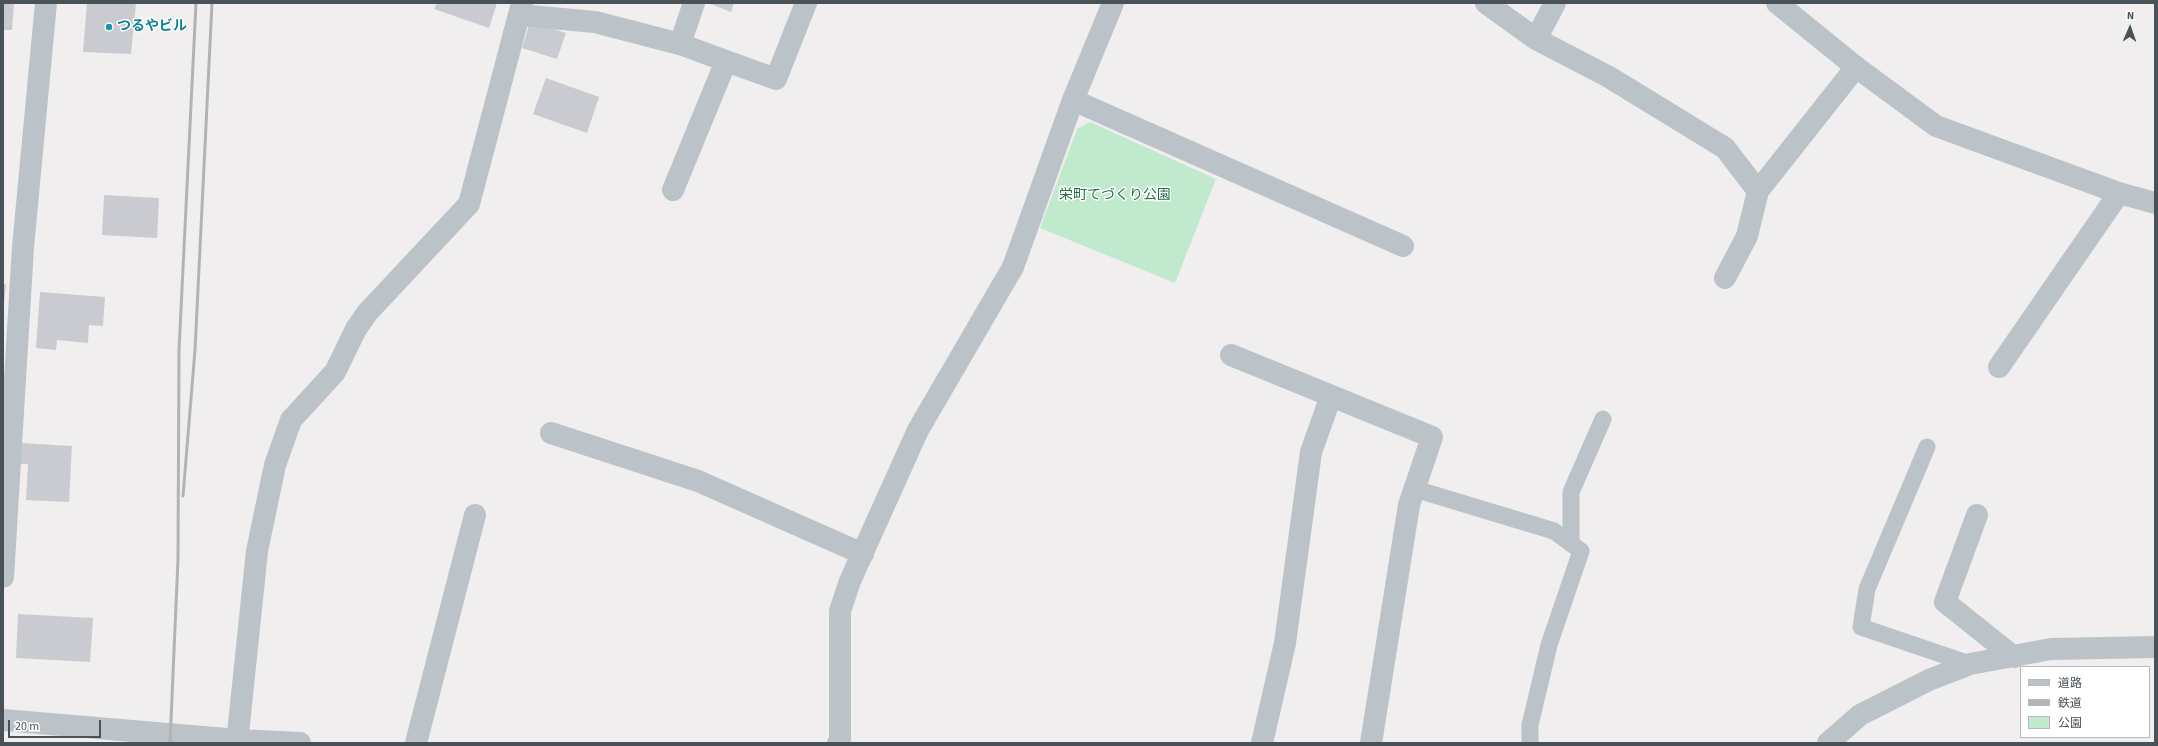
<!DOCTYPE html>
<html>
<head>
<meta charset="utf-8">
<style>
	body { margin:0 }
	#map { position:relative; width:2158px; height:746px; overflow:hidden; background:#f0eeee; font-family:"Source Sans 3","Noto Sans JP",sans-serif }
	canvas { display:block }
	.frame { position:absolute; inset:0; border:4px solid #485258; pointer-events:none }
	.legend { position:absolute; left:2020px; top:666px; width:130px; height:72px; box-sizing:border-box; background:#fff; border:1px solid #b6babc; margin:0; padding:5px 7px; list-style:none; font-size:12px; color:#485258 }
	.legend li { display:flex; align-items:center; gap:8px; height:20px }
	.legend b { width:20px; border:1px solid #b6babc }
	.north { position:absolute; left:2110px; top:8px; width:40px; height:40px; -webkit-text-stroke:3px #fff; paint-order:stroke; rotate:2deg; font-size:11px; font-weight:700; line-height:16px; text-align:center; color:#485258 }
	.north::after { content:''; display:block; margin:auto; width:14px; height:18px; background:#485258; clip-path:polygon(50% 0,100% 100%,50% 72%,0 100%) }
	.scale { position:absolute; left:8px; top:720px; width:93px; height:18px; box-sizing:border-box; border:2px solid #485258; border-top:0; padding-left:5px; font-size:12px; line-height:14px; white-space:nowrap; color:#485258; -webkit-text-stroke:3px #fff; paint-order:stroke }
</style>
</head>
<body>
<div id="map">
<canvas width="2158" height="746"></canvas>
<div class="frame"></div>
<ul class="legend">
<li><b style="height:5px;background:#bbc3c8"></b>道路</li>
<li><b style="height:5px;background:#b0b4b7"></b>鉄道</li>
<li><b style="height:11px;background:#c1e9cd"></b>公園</li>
</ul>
<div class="north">N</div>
<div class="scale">20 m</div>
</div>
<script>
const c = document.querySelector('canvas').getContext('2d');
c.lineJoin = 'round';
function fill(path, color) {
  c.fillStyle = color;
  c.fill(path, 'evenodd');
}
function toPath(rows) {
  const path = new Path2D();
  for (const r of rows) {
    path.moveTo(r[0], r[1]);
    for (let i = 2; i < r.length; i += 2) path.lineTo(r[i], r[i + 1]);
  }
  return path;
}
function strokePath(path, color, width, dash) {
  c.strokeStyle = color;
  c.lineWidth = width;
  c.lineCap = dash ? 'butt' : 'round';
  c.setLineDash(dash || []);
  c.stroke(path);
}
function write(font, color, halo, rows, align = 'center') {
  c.font = font + ' "Source Sans 3","Noto Sans JP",sans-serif';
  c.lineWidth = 3;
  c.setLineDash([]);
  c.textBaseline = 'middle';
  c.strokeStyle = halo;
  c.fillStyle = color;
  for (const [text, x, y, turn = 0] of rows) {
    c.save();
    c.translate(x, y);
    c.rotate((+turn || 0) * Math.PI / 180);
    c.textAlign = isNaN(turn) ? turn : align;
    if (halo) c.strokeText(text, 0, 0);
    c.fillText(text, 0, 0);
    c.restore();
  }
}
fill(toPath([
	[1090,122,1216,179,1175,283,1040,228,1077,129]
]), '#c1e9cd');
fill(toPath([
	[3,3,14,3,12,30,3,30],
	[87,3,136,3,131,54,83,52],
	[437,3,497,3,489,28,434,9],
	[708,3,734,3,731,12],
	[530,22,566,33,557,59,522,48],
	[546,78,599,97,587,133,533,114],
	[104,195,159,198,157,238,102,235],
	[3,284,6,284,4,304,3,304],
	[40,292,105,297,103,326,89,325,88,343,57,340,56,350,36,348],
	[20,443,72,446,69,502,26,500,28,464,19,464],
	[18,614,93,618,90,662,16,658]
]), '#c9cbd0');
strokePath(toPath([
	[1927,447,1867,589,1861,627,1970,664],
	[1415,489,1554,531,1581,551,1549,645,1530,725,1530,743],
	[1571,544,1571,492,1603,419]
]), '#bbc3c8', 17);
strokePath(toPath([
	[1486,3,1536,39,1609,77,1725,148,1758,191,1747,236,1725,278],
	[1777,3,1856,67,1936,126,2119,193,2155,203],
	[519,15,595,22,680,44,694,3],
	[1536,39,1555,3],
	[680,44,726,61],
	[1073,100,1403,246],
	[673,190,726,61,776,79,806,3],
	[1758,191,1856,67],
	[1231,355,1432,437,1409,505,1371,743],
	[1999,367,2119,193],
	[551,433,698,481,863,554],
	[1977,515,1945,602,2014,657],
	[3,577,23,247,46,3],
	[3,720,238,740,300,743],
	[237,743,257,551,275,465,291,420,335,372,356,329,367,313,469,204,522,3],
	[416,743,475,515],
	[838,743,840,740,840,611,850,581,918,430,1013,267,1073,100,1113,3],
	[1262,743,1285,643,1311,452,1331,396],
	[1828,743,1860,715,1929,680,1970,664,2051,649,2155,647]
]), '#bbc3c8', 22);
strokePath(toPath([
	[183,496,195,350,212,3],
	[170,743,178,559,179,350,196,3]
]), '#b0b4b7', 3);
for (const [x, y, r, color] of [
	[109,27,4,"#0f9aa8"]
]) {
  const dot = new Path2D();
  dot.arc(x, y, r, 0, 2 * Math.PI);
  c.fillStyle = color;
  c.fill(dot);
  strokePath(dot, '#fff', 1.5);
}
write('bold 14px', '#0d838f', '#fff', [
	["つるやビル",117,27]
], 'left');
write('14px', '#227143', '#fff', [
	["栄町てづくり公園",1115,196]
]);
</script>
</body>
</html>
